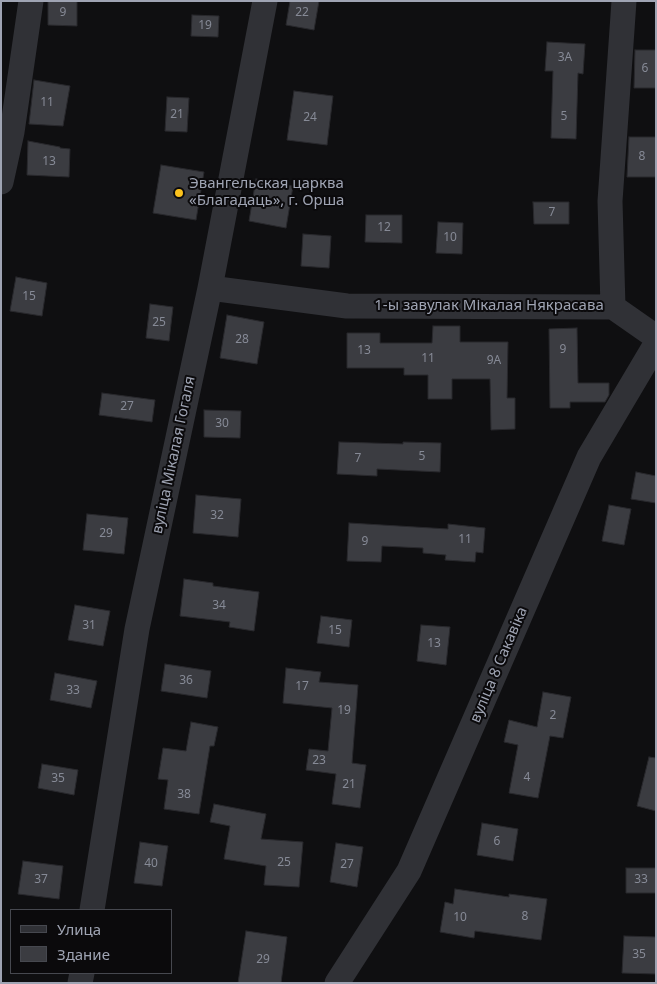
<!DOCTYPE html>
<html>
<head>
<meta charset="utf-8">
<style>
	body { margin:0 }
	#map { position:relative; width:657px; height:984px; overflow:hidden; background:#0f0f11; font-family:"Noto Sans",sans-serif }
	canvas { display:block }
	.frame { position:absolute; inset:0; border:2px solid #9fa4b3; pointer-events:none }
	.legend { position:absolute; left:10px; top:909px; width:162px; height:65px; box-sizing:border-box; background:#0b0a0c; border:1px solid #46484f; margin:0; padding:6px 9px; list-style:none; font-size:15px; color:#9fa4b3 }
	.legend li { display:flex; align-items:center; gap:10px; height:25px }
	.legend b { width:25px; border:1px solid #46484f }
</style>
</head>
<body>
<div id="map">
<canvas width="657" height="984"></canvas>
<div class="frame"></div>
<ul class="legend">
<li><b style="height:6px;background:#303136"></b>Улица</li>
<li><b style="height:14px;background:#3b3c41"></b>Здание</li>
</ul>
</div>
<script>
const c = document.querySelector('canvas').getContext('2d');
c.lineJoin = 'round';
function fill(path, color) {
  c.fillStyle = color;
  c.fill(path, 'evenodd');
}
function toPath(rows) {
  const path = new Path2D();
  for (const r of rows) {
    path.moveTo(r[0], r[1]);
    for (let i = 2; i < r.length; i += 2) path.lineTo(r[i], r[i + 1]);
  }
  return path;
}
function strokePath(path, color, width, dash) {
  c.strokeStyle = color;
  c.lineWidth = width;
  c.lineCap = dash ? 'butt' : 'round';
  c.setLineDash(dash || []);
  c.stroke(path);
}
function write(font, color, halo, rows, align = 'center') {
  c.font = font + ' "Noto Sans",sans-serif';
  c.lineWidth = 4;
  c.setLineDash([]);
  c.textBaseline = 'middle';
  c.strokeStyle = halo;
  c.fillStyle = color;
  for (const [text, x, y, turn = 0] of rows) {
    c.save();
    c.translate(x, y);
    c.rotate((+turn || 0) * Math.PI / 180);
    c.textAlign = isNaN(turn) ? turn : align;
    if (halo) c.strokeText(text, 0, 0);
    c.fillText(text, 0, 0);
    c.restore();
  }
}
const building = toPath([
	[48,1,77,1,77,26,48,25,48,1],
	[290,1,319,1,314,30,286,25,290,1],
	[192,15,219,16,218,37,191,36,192,15],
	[547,42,585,44,583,74,578,73,576,139,551,138,553,71,545,71,547,42],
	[635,50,656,50,656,88,634,88,635,50],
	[34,80,70,86,63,126,29,124,34,80],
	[294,91,333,96,327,145,287,140,294,91],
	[167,97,189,98,187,132,165,131,167,97],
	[629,137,656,137,656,177,627,177,629,137],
	[28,141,60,147,60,148,70,149,69,177,27,175,28,141],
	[161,165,204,172,196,220,153,213,161,165],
	[256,179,293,186,286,228,249,221,256,179],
	[533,202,569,202,569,224,534,224,533,202],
	[366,215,402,215,402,243,365,242,366,215],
	[438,222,463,223,462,254,436,253,438,222],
	[303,234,331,236,329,268,301,266,303,234],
	[16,277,47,283,42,316,10,311,16,277],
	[150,304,173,307,169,341,146,338,150,304],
	[227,315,264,322,257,364,220,358,227,315],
	[433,326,460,326,460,342,508,342,507,398,515,398,515,429,491,430,490,379,452,379,452,399,428,399,428,375,404,375,404,368,347,368,347,333,380,333,380,343,432,343,433,326],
	[577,328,578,383,609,383,609,395,605,402,570,402,570,408,550,408,549,329,577,328],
	[102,393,155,400,152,422,99,415,102,393],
	[204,410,241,411,240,438,204,437,204,410],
	[339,442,403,444,403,442,441,443,440,472,377,469,377,476,337,474,339,442],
	[636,472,656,476,656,503,631,499,636,472],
	[196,495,241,499,238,537,193,533,196,495],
	[609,505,631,509,624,545,602,541,609,505],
	[87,514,128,518,124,554,83,550,87,514],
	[349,523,448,529,448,524,485,528,483,553,476,552,475,562,445,560,446,555,423,553,423,548,382,546,381,562,347,561,349,523],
	[184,579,213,583,213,586,259,592,254,631,229,627,230,622,180,616,184,579],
	[75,605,110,611,103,646,68,640,75,605],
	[321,616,352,620,349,647,317,643,321,616],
	[421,625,450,627,446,665,417,661,421,625],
	[165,664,211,671,207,698,161,691,165,664],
	[286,668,321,672,319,682,358,685,352,763,366,765,360,808,332,804,336,774,306,770,309,749,328,751,332,708,283,703,286,668],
	[55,673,97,681,91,708,50,700,55,673],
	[543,692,571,697,563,738,550,736,538,798,509,793,518,745,504,742,509,720,537,727,543,692],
	[191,722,218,727,214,746,210,746,199,814,164,809,168,780,158,779,163,748,186,751,191,722],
	[649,757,656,758,656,811,637,806,649,757],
	[42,764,78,770,74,795,38,788,42,764],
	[214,804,266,814,261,839,303,842,299,887,264,885,266,866,224,859,230,826,210,822,214,804],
	[482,823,518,829,513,861,477,855,482,823],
	[140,842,168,846,162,886,134,883,140,842],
	[336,843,363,847,357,887,330,882,336,843],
	[23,861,63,866,59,899,18,894,23,861],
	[626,868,656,868,656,893,626,893,626,868],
	[455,889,509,897,509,894,547,899,541,940,475,931,474,938,440,932,445,902,453,904,455,889],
	[246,931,287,937,281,983,238,983,246,931],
	[624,936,656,937,656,974,622,973,624,936]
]);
fill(building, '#3b3c41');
strokePath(building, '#29292d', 1);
strokePath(toPath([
	[1,182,12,132,31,1],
	[210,288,347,306,613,307],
	[613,307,610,201,624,1],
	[613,307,656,337],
	[92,910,137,629,210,288,265,1],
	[80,983,82,973],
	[337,983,409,871,589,457,656,344]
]), '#303136', 25);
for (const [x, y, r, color] of [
	[179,193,5,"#fbc21d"]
]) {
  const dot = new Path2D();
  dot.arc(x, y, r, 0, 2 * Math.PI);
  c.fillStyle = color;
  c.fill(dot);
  strokePath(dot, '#0b0a0c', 2);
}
write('12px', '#868a96', null, [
	["9",63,13],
	["22",302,13],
	["19",205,26],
	["3А",565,58],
	["6",645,69],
	["11",47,103],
	["21",177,115],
	["5",564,117],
	["24",310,118],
	["8",642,157],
	["13",49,162],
	["7",552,213],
	["12",384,228],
	["10",450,238],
	["15",29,297],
	["25",159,323],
	["28",242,340],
	["9",563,350],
	["13",364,351],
	["11",428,359],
	["9А",494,361],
	["27",127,407],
	["30",222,424],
	["5",422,457],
	["7",358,459],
	["32",217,516],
	["29",106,534],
	["11",465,540],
	["9",365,542],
	["34",219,606],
	["31",89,626],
	["15",335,631],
	["13",434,644],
	["36",186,681],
	["17",302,687],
	["33",73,691],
	["19",344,711],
	["2",553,716],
	["23",319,761],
	["4",527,778],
	["35",58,779],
	["21",349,785],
	["38",184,795],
	["6",497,842],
	["25",284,863],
	["40",151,864],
	["27",347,865],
	["37",41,880],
	["33",641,880],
	["8",525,917],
	["10",460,918],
	["35",639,955],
	["29",263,960]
]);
write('15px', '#9fa4b3', '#0b0a0c', [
	["Эвангельская царква",189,184],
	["«Благадаць», г. Орша",189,201]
], 'left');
write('15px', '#9fa4b3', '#0b0a0c', [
	["1-ы завулак Мікалая Някрасава",489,306],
	["вуліца Мікалая Гогаля",174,455,-78],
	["вуліца 8 Сакавіка",499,665,-67]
]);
</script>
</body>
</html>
